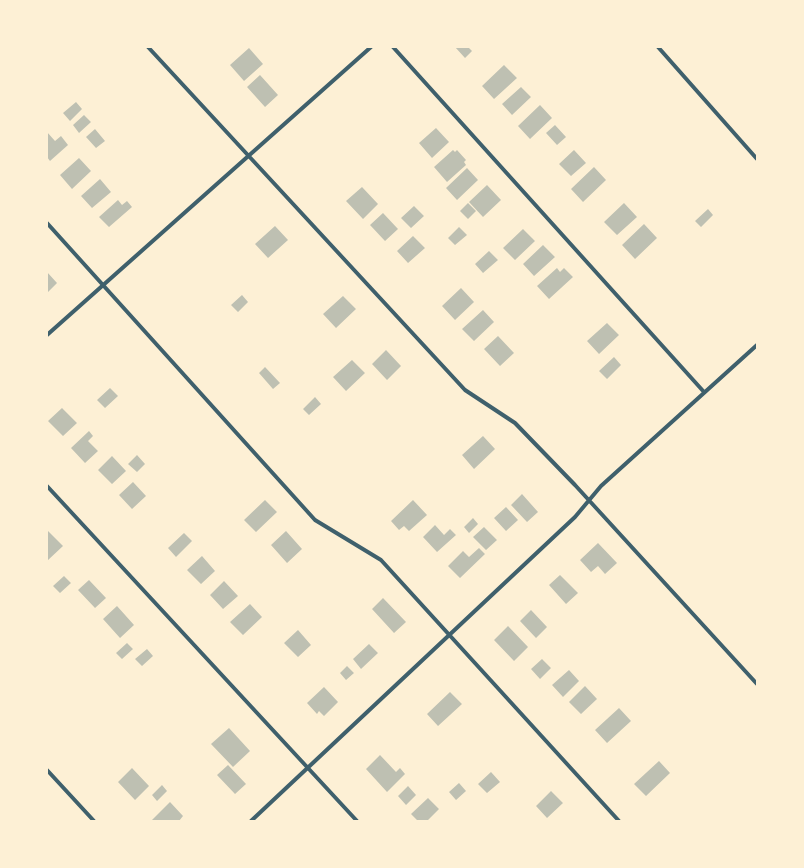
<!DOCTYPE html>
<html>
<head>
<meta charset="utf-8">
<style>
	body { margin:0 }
	#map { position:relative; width:804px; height:868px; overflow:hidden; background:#fdf0d5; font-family:"IBM Plex Serif",serif }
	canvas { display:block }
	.frame { position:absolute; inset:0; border:48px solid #fdf0d5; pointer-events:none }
</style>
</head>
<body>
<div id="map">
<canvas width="804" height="868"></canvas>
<div class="frame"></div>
</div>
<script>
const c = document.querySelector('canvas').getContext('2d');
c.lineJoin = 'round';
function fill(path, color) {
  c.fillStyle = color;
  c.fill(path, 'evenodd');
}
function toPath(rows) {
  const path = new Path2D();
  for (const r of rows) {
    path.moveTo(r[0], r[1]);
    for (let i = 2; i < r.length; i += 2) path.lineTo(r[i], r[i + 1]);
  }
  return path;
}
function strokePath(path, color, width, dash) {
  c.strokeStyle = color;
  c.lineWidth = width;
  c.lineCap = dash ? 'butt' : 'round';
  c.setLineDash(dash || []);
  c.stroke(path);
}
fill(toPath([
	[455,47,468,47,472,51,465,58],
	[249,48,263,64,244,81,230,65],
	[504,65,517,78,494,99,482,86],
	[260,75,278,95,265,107,247,87],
	[521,87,531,97,512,115,502,104],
	[76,102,82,109,70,121,63,113],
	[540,105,552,118,530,139,518,126],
	[84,115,91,122,79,133,73,125],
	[555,125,566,137,557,145,546,133],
	[436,128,449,142,432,158,419,143],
	[95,129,105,141,96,148,86,137],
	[47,132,55,141,61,136,68,145,50,161,47,157],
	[453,150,455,152,457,150,466,160,464,162,466,165,447,182,434,167],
	[574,150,586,163,571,176,559,164],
	[79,158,91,171,72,189,60,175],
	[594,167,606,180,583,202,571,189],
	[467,168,478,180,457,200,446,188],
	[100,179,111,192,92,208,81,196],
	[487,185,501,200,483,217,469,202],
	[362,187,378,204,363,219,346,201],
	[118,200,122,205,127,201,132,207,109,227,99,217],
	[468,203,476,211,468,219,460,211],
	[624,203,637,217,617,235,604,222],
	[414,206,424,216,411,228,401,218],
	[708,209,713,215,701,227,695,221],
	[383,213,398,229,385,241,370,225],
	[644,224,657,238,635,259,622,245],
	[275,226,288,240,268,258,255,244],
	[459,227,467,235,455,245,448,238],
	[523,229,535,241,515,260,503,248],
	[413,236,425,248,408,263,397,251],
	[543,245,555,257,534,276,523,264],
	[489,251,498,260,483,273,475,264],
	[557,268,560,272,564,268,573,277,549,299,537,286],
	[47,272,57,283,47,293],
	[461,288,474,302,455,320,442,306],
	[242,295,248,302,238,312,231,305],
	[343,296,356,309,336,328,323,314],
	[483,310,494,322,474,341,462,329],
	[607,323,619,335,599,354,587,341],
	[498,336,514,353,500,366,484,349],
	[386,350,401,366,387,380,372,364],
	[614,357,621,365,607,379,599,371],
	[352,360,365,373,346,391,333,377],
	[265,367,280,383,273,389,259,373],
	[110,388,118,396,105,408,97,400],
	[315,397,321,404,309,415,303,409],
	[62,408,77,423,63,436,48,421],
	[89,431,93,436,88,441,98,451,85,463,71,448],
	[483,436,495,449,474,469,462,455],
	[137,455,145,464,137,472,128,464],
	[112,456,126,471,112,484,98,470],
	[133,482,146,496,132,509,119,495],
	[522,494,538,512,527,522,511,505],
	[265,500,277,512,256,532,244,520],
	[413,500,427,515,409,531,404,526,399,530,391,521],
	[506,507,518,520,506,531,494,518],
	[473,518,478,524,469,533,464,527],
	[435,525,444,535,450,529,456,535,437,552,423,537],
	[484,527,497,540,486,550,473,537],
	[47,530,63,546,47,561],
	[286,531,302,549,287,563,271,545],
	[184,533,192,541,176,557,168,548],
	[598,543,617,563,605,574,598,566,591,572,580,560],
	[479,548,485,554,460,578,448,566,463,551,469,557],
	[202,556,215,571,201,584,187,570],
	[560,575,578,593,566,604,549,585],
	[64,576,71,583,60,593,53,586],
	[89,580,106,598,95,608,78,590],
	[224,581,238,596,223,609,210,595],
	[383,598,406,622,394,633,372,609],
	[250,604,262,617,243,635,230,622],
	[117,606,134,625,120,638,103,619],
	[531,610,547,627,536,638,520,621],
	[508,626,528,647,514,661,494,640],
	[298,630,311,645,298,657,284,643],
	[127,643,133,649,122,659,116,653],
	[369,644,378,653,361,669,353,659],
	[147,649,153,656,142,666,135,659],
	[542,659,551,668,540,679,531,669],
	[347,666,354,673,346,680,340,673],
	[569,670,579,681,563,697,552,685],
	[585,686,597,699,581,714,569,702],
	[324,687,338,702,324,716,319,711,317,714,307,703],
	[450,692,462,704,438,726,427,714],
	[619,708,631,721,607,743,595,730],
	[229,728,250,751,233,767,211,744],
	[380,755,396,772,400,768,405,774,387,792,366,769],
	[659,761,670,773,646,796,634,784],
	[228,765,246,784,235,794,217,775],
	[132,768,149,786,135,800,118,782],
	[491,772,500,782,487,793,478,784],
	[459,783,466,791,456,800,449,792],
	[162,785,167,791,157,801,152,795],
	[408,786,416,795,406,805,398,796],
	[551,791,563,803,547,818,536,806],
	[428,798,439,809,427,821,418,821,411,814],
	[170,802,183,816,179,821,151,821]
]), '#bec0b2');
strokePath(toPath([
	[148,47,465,390,515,423,575,485,757,684],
	[393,47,704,392],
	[658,47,757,159],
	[47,223,315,520,381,560,619,821],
	[47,335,371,47],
	[47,486,357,821],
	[47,770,94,821],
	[251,821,575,517,601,486,757,345]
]), '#3f606c', 4);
</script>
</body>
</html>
